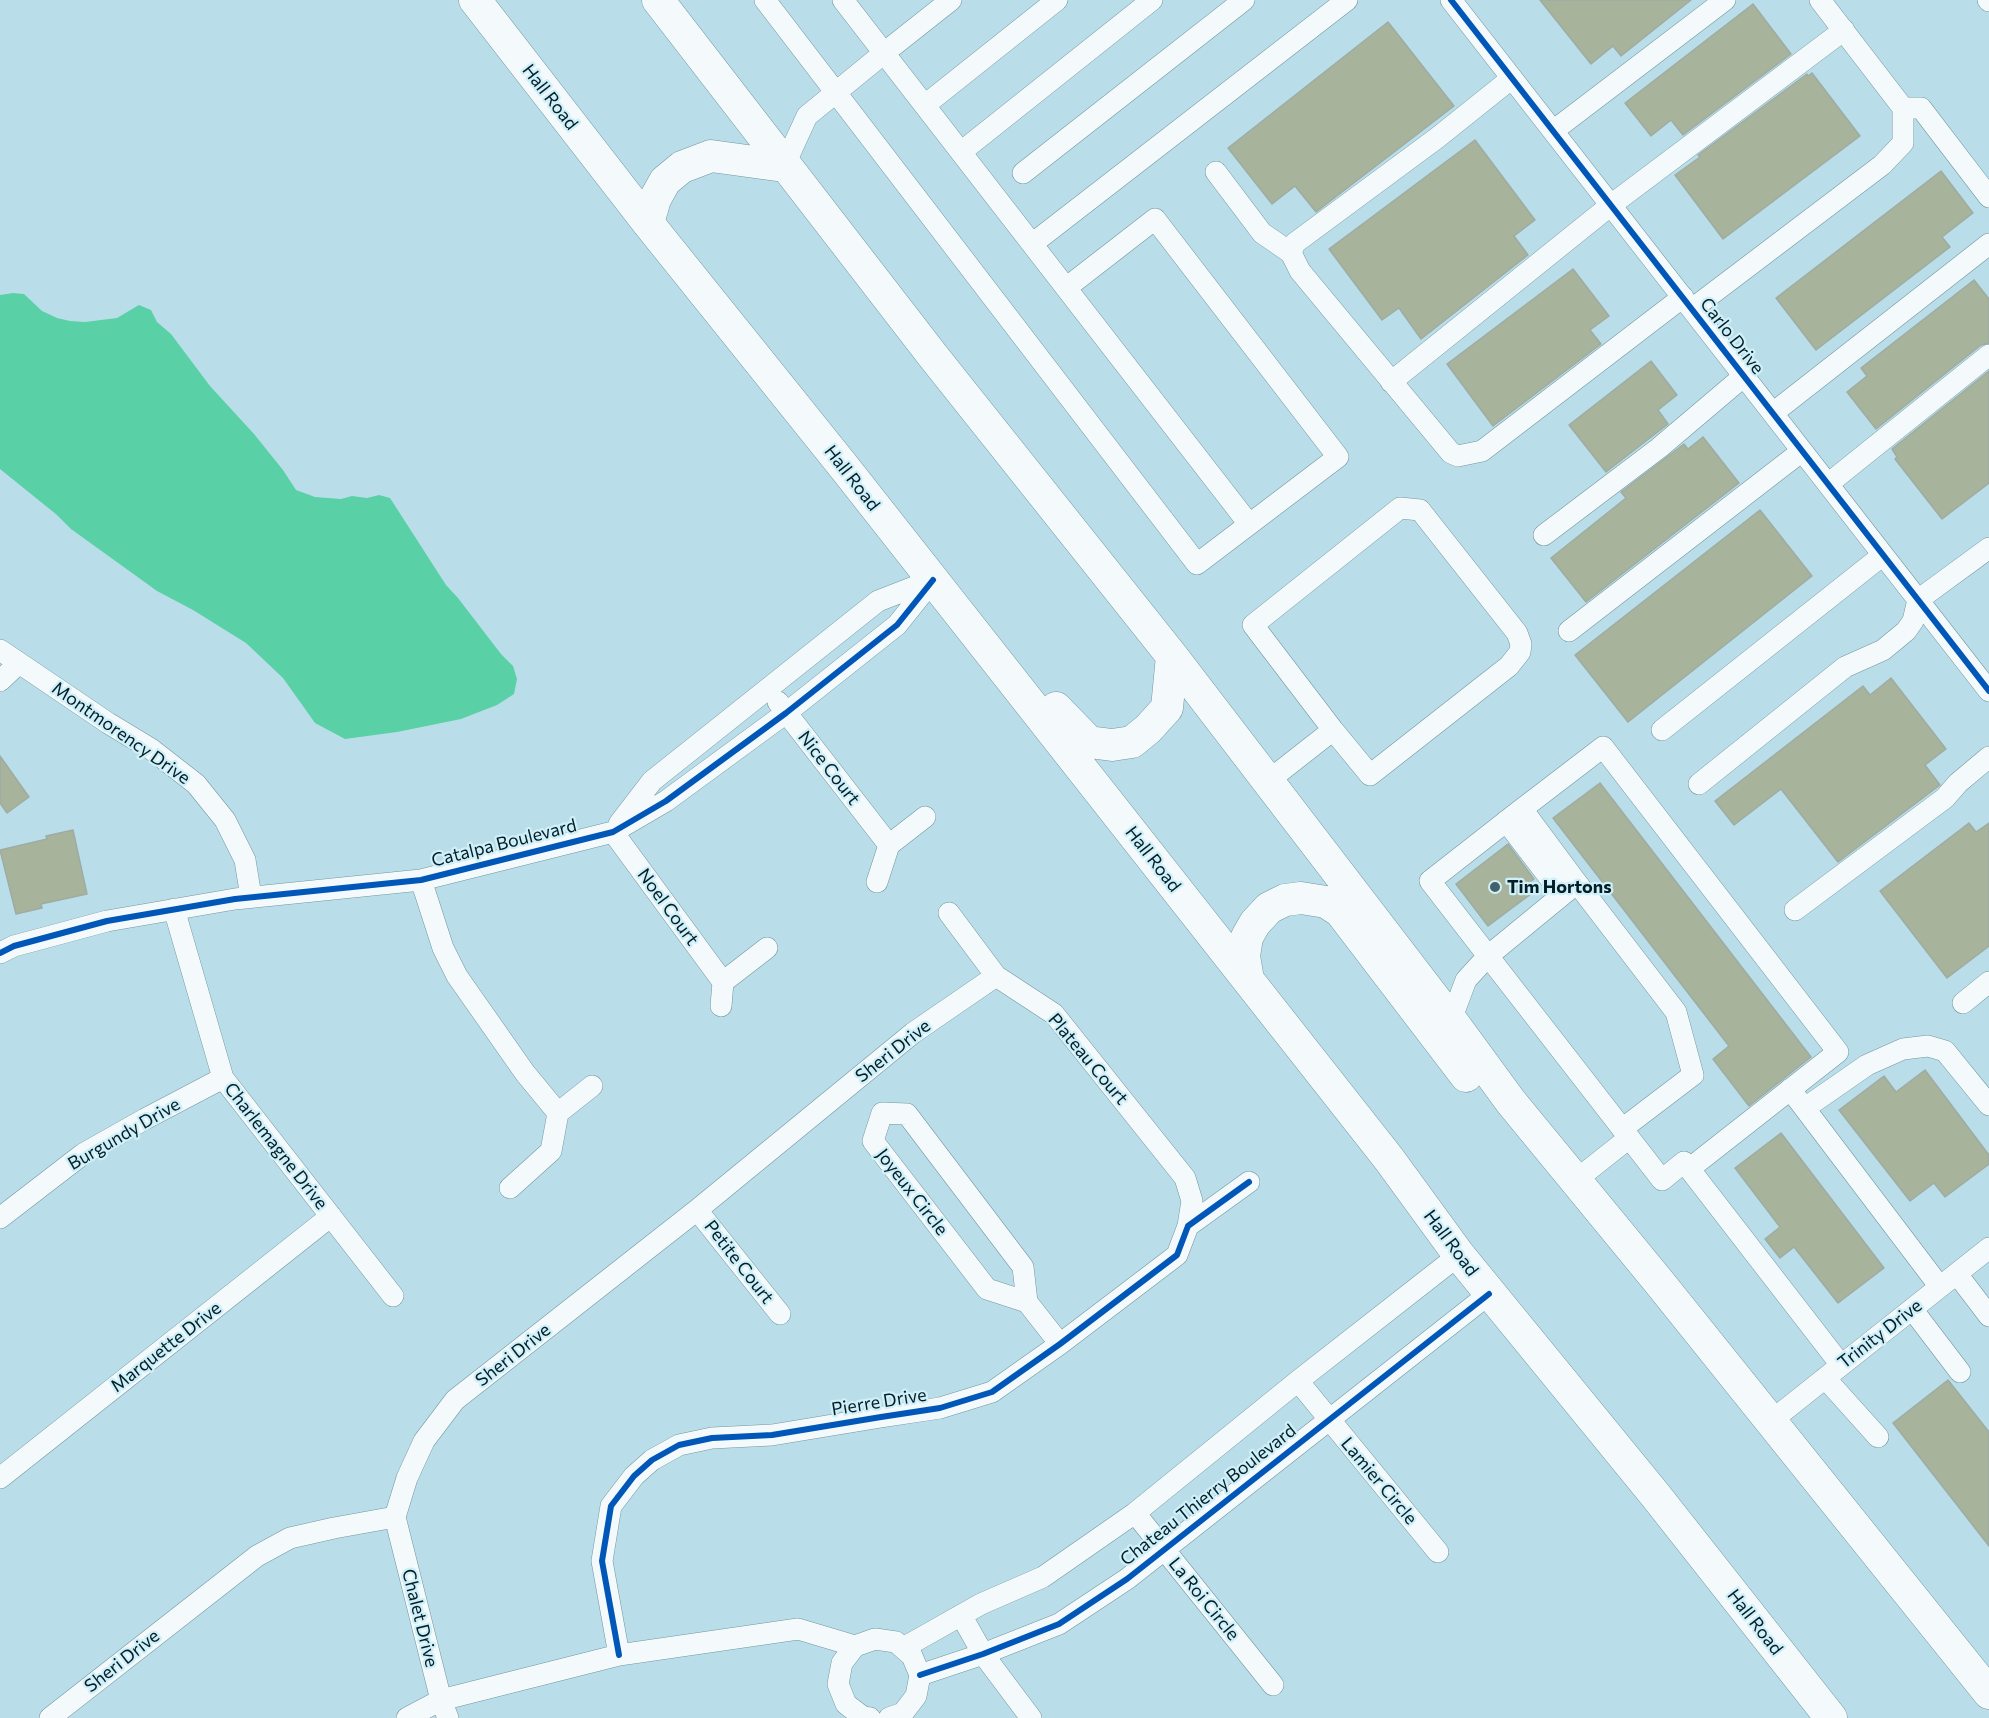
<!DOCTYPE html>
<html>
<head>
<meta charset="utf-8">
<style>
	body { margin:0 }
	canvas { display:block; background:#b9dee9 }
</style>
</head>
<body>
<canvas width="1989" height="1718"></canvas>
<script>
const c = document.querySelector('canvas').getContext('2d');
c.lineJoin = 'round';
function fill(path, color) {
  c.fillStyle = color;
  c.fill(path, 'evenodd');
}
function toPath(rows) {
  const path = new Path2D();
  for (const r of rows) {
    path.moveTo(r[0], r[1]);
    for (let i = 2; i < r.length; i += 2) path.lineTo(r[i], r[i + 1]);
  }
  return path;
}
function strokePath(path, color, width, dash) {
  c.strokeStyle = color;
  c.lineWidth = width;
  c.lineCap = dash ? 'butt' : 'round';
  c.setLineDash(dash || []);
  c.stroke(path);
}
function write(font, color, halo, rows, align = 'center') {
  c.font = font + ' Commissioner,sans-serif';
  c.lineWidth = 4.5;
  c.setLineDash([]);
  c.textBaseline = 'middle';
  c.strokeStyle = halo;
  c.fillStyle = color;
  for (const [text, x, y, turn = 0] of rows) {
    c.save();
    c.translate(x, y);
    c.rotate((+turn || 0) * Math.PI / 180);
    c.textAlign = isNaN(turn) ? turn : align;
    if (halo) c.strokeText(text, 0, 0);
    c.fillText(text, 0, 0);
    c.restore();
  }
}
fill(toPath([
	[13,293,24,294,42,311,57,318,70,321,85,322,117,318,139,305,151,310,157,322,171,334,210,386,254,434,283,470,296,490,315,497,341,499,352,496,367,498,379,495,390,498,446,585,458,598,501,654,513,666,517,679,514,694,497,705,461,719,397,732,345,739,315,723,283,678,246,643,193,610,157,591,71,529,57,515,0,469,0,295]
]), '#5ad0a6');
const building = toPath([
	[1540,0,1691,0,1621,56,1613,46,1591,64,1540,0],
	[1753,4,1791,54,1683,135,1671,120,1651,136,1625,103,1753,4],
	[1388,22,1454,106,1316,212,1295,186,1272,204,1228,148,1388,22],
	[1812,73,1860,136,1723,239,1675,175,1700,157,1698,155,1807,74,1808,76,1812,73],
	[1475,140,1535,220,1514,236,1528,255,1421,339,1399,308,1382,320,1329,249,1475,140],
	[1941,171,1973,213,1942,237,1950,247,1816,350,1776,298,1941,171],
	[1573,269,1609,316,1590,330,1601,344,1493,426,1447,364,1573,269],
	[1974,280,1989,299,1989,343,1981,345,1876,429,1847,392,1867,376,1861,368,1974,280],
	[1651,361,1677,395,1658,410,1668,424,1606,472,1569,425,1651,361],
	[1989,371,1989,483,1942,519,1895,459,1897,457,1892,449,1989,371],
	[1703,437,1739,483,1586,602,1551,558,1626,498,1621,492,1684,444,1688,449,1703,437],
	[1760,510,1812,576,1628,722,1575,655,1760,510],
	[1891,678,1946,749,1925,765,1940,785,1838,862,1781,789,1734,825,1715,801,1863,686,1870,695,1891,678],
	[0,756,29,797,7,813,0,803,0,756],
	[1600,783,1811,1057,1749,1106,1713,1059,1729,1046,1553,818,1600,783],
	[1969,823,1976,832,1989,823,1989,946,1947,978,1880,891,1969,823],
	[73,830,87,894,41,904,42,908,16,914,0,850,47,839,46,836,73,830],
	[1508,844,1534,879,1529,883,1535,891,1488,926,1456,884,1508,844],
	[1925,1070,1989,1155,1989,1164,1945,1197,1934,1183,1910,1201,1839,1110,1884,1076,1896,1092,1925,1070],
	[1781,1133,1884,1268,1838,1303,1794,1247,1780,1258,1765,1239,1780,1227,1735,1168,1781,1133],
	[1948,1380,1989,1432,1989,1546,1893,1423,1948,1380]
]);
fill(building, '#a7b39a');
strokePath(building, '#9eaca4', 1.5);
const minor = toPath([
	[765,0,1197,564,1338,457,1155,219,1066,288],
	[951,0,884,53,1249,524],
	[1451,0,1989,691],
	[1988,0,1989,1],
	[1512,78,1437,138,1295,243,1291,253,1300,271,1451,453,1458,456,1482,451,1683,297],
	[925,105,1057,0],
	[1903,108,1921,108,1989,197],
	[1553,131,1725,0],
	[961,152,1152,0],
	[784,166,807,116,884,53,843,0],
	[1216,172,1262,233,1291,253],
	[1023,173,1244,0],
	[1032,244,1347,0],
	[1692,309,1882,165,1903,143,1903,108,1820,0],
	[1391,382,1611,205,1844,30],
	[1773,413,1989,244],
	[1828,484,1989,355],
	[1544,535,1659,448,1744,376],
	[1569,631,1802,451],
	[0,650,108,723,151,749,196,784,225,820,245,860,251,897],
	[0,681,19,663],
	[778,702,889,845],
	[1662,730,1883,555],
	[1268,781,1333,730,1253,625,1400,508,1420,510,1517,633,1521,644,1520,652,1509,666,1370,775,1333,730],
	[1699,784,1845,667,1883,650,1906,631,1913,621,1918,600,1989,548],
	[1506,821,1562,894],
	[619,824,652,781,878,601,932,580],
	[613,832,723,982,721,1006],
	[421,880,443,948,457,976,525,1073,558,1113],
	[877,882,889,845,925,817],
	[1577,883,1676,1012,1693,1075,1622,1129],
	[174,909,223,1078,393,1296],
	[1795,910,1945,798,1958,783,1989,757],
	[949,913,996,976,1054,1014,1185,1178,1192,1201,1188,1226],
	[0,953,14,946,107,921,235,899,421,880,613,832,666,801,786,713,897,625,933,580],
	[723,982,767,948],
	[1963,1003,1989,982],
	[1451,1020,1466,980,1488,956,1430,881,1522,809],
	[1790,1089,1940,1287],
	[1805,1108,1867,1065,1903,1049,1928,1046,1945,1051,1989,1105],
	[1689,1169,1838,1052,1603,747,1522,809,1577,883,1488,956,1662,1180,1684,1162,1841,1365],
	[1576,1180,1629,1138],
	[510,1188,551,1151,558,1113,592,1086],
	[697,1210,780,1314],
	[0,1218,83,1154,145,1119,223,1078],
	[1957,1274,1989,1316],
	[1027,1302,987,1289,873,1141,882,1113,907,1114,1023,1267,1027,1302,1060,1344],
	[1912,1309,1960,1372],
	[1825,1378,1878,1437],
	[1298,1381,1438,1552],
	[1771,1421,1989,1248],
	[0,1478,331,1216],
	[1135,1513,1273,1685],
	[395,1517,407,1478,424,1441,455,1400,697,1210,913,1033,996,976],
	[395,1517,441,1700,448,1718],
	[961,1615,983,1654,1031,1718],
	[903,1648,981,1604,1043,1577,1135,1513,1298,1381,1459,1255],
	[619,1655,602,1561,611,1506,634,1476,652,1460,679,1445,712,1438,772,1435,881,1417,940,1408,992,1392,1060,1344,1177,1255,1188,1226,1249,1182],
	[920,1675,983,1654,1059,1624,1127,1579,1489,1294],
	[50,1718,257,1556,290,1538,334,1528,395,1517],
	[407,1718,441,1700,619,1655,798,1629,855,1646],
	[870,1718,863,1717,846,1704,838,1684,842,1663,855,1646,875,1639,896,1642,912,1656,920,1675,916,1696,903,1713,889,1718]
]);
const highway = toPath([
	[475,0,648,223,844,467,1389,1159,1459,1255,1656,1496,1831,1718],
	[658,0,933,356,1172,656,1451,1020,1511,1102,1659,1282,1989,1693],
	[648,223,655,199,665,181,682,167,711,156,784,166],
	[1056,708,1089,742,1112,745,1132,742,1148,729,1167,708,1172,656],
	[1248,980,1244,956,1247,937,1255,923,1269,908,1285,900,1301,898,1326,902,1340,911,1466,1076]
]);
strokePath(minor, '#72969f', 22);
strokePath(highway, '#72969f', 33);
strokePath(minor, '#f4fafc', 21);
strokePath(highway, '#f4fafc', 32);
strokePath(toPath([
	[1451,0,1989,691],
	[0,953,14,946,107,921,235,899,421,880,613,832,666,801,786,713,897,625,933,580],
	[619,1655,602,1561,611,1506,634,1476,652,1460,679,1445,712,1438,772,1435,881,1417,940,1408,992,1392,1060,1344,1177,1255,1188,1226,1249,1182],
	[920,1675,983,1654,1059,1624,1127,1579,1489,1294]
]), '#0057b8', 6);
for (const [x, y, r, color] of [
	[1495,887,6,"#43616a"]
]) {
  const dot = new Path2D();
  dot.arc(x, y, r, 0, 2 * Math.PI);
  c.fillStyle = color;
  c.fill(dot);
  strokePath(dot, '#cfeff9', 2);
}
write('18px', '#031e26', '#cfeff9', [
	["Hall Road",550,97,52],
	["Carlo Drive",1732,336,52],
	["Hall Road",852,478,52],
	["Montmorency Drive",121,733,35],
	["Nice Court",829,768,52],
	["Catalpa Boulevard",504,843,-14],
	["Hall Road",1153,859,52],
	["Noel Court",668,907,54],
	["Sheri Drive",893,1051,-38],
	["Plateau Court",1088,1059,50],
	["Burgundy Drive",124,1134,-30],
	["Charlemagne Drive",276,1146,52],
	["Joyeux Circle",912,1192,52],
	["Hall Road",1451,1243,53],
	["Petite Court",739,1262,52],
	["Trinity Drive",1880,1334,-38],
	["Marquette Drive",166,1347,-38],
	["Sheri Drive",513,1355,-38],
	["Pierre Drive",879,1402,-9],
	["Lamier Circle",1379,1481,50],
	["Chateau Thierry Boulevard",1208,1495,-38],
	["La Roi Circle",1204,1599,51],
	["Chalet Drive",420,1618,76],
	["Hall Road",1755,1622,52],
	["Sheri Drive",122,1661,-38]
]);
write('bold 18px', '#031e26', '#cfeff9', [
	["Tim Hortons",1507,887]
], 'left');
</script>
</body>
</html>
